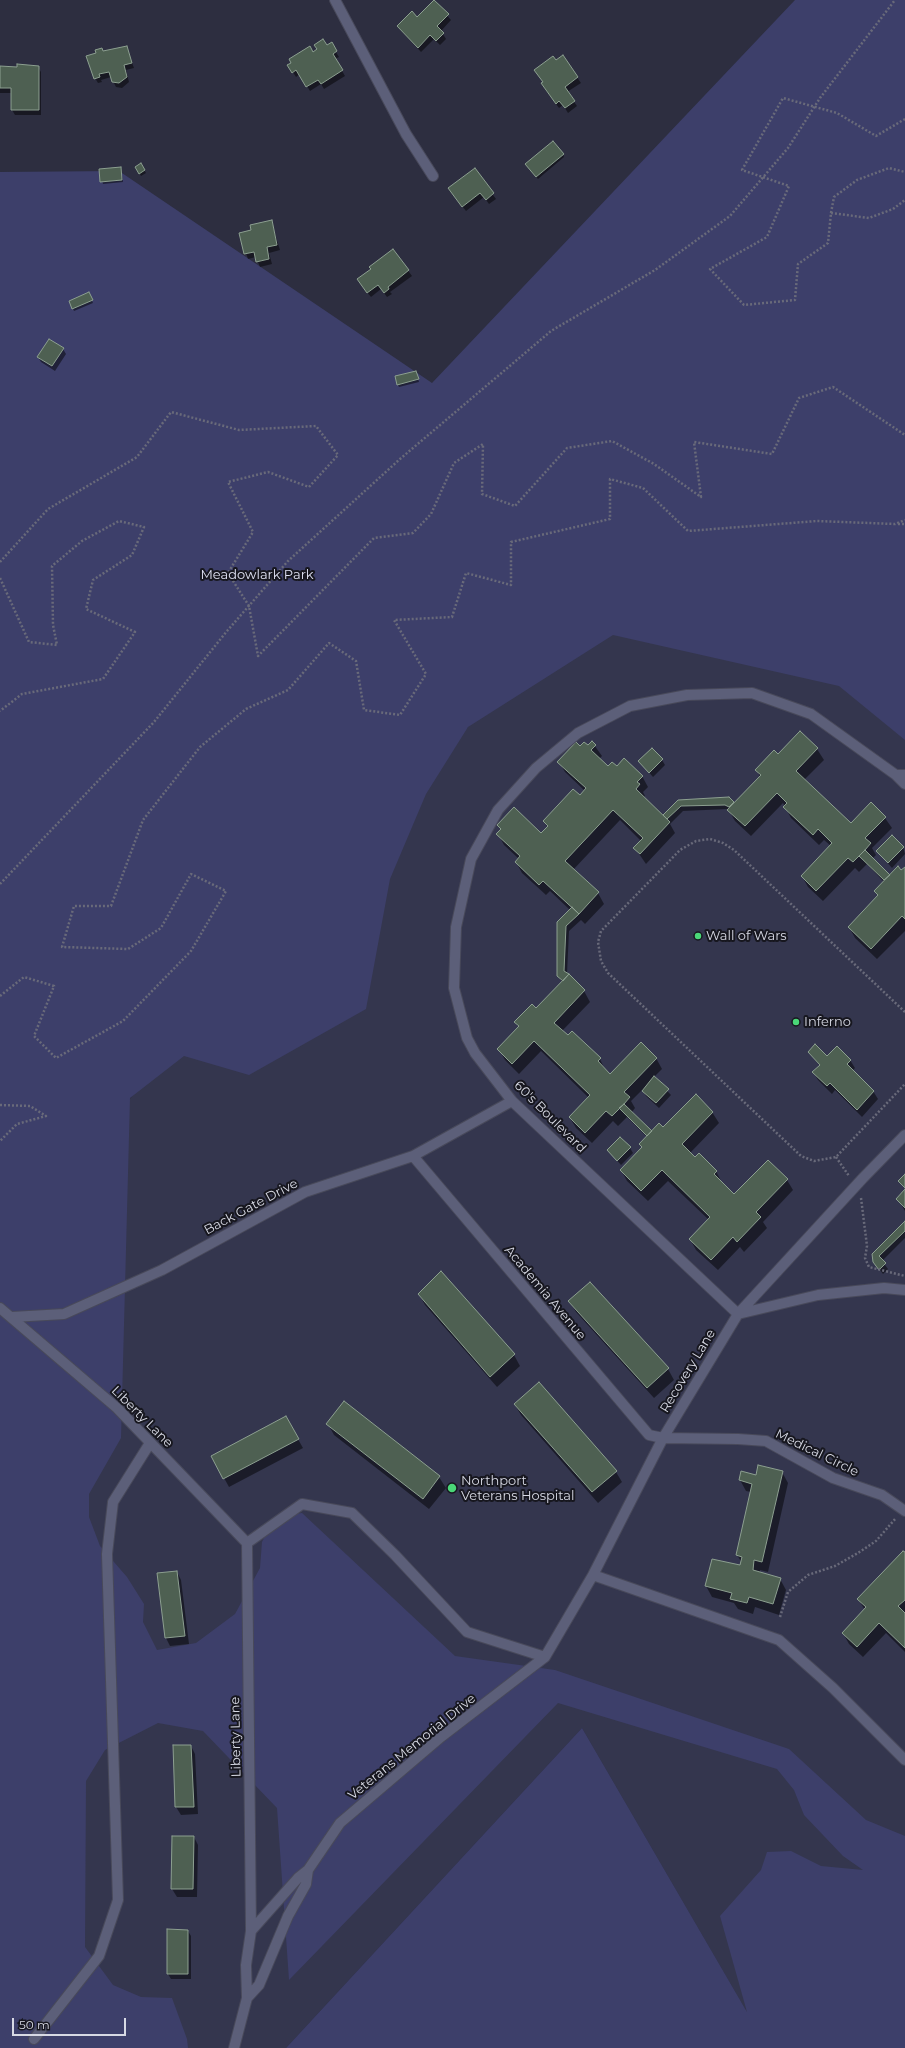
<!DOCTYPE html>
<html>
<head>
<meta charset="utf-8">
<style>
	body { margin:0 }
	#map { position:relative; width:905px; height:2048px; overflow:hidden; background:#2d2e40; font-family:Montserrat,sans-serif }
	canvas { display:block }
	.scale { position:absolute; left:12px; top:2018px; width:114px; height:18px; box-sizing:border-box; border:2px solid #d7d9e4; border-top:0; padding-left:5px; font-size:12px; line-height:14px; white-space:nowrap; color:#d7d9e4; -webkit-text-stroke:3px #17171f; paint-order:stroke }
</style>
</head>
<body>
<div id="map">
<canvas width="905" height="2048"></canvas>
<div class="scale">50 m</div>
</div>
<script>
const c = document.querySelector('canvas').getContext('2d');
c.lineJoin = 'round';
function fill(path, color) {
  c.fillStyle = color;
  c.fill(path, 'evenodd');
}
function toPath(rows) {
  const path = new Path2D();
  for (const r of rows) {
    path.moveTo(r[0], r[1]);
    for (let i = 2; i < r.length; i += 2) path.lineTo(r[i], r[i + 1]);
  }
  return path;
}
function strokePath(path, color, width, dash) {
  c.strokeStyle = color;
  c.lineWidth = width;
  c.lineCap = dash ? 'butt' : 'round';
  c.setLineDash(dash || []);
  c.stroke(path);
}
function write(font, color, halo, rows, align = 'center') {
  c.font = font + ' Montserrat,sans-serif';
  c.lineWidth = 4;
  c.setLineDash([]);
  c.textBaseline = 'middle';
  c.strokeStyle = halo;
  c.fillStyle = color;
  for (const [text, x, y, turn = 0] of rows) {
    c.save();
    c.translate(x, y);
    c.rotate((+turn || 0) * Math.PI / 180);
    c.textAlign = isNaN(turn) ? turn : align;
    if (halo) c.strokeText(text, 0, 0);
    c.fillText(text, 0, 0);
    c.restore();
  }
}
fill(toPath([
	[905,577,905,2023,748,2014,582,1728,286,2048,0,2048,0,1248,346,851,593,600]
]), '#34364e');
fill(toPath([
	[795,0,905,0,905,740,839,686,613,635,468,727,426,794,390,879,366,1009,249,1075,184,1056,130,1098,121,1438,89,1494,89,1517,100,1546,127,1577,144,1604,143,1622,157,1650,196,1643,235,1614,260,1568,262,1542,275,1516,302,1513,455,1656,555,1670,789,1749,866,1820,905,1836,905,2048,286,2048,582,1728,747,2012,720,1916,761,1870,767,1852,791,1851,821,1866,863,1870,843,1856,804,1815,794,1790,777,1769,558,1703,289,1980,277,1808,203,1731,158,1723,105,1750,86,1781,85,1947,113,1985,141,1997,172,1998,187,2039,188,2048,0,2048,0,172,119,171,432,383]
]), '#3d3f6a');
fill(toPath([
	[434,1,451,20,441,31,446,39,440,45,434,39,421,52,398,27,417,18],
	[331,44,339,57,335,59,345,76,324,89,321,84,310,91,300,74,296,77,289,66],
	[126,47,134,68,126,70,129,82,122,88,116,87,111,77,101,80,102,82,98,83,95,78,103,52],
	[562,56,581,83,567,92,577,106,568,113,563,105,559,108,545,89,544,83,556,61],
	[0,67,38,67,41,72,41,115,15,115,12,110,12,93,0,93],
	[563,154,564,157,538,179,528,167],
	[140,164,146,173,141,176,136,167],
	[121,168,123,182,103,184,100,170],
	[474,169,496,199,489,204,484,197,466,211,449,189],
	[271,221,280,250,269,253,272,264,260,267,256,257,248,259,240,234,252,231],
	[393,250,412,276,390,292,392,294,387,297,381,289,371,297,361,285,372,269],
	[90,296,93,303,74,311,70,302],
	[63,349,66,354,55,371,41,362,38,357],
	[417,374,419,382,399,387,398,385],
	[800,733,817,749,824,760,804,780,851,825,871,804,885,818,892,828,872,848,876,855,872,859,890,876,901,872,905,868,905,931,877,959,855,938,849,927,878,896,876,891,884,882,867,864,859,872,855,868,823,901,808,887,802,876,831,846,824,840,819,845,791,818,783,803,751,836,735,821,728,809,683,811,670,824,675,833,646,864,635,848,641,841,620,820,573,870,598,893,604,904,585,924,581,920,569,931,567,974,584,991,590,1002,562,1031,600,1059,605,1070,611,1075,656,1058,662,1069,654,1077,671,1095,659,1108,646,1096,642,1090,631,1101,635,1108,632,1112,652,1132,712,1112,719,1123,690,1153,716,1171,722,1183,734,1196,787,1180,793,1190,763,1222,767,1228,744,1252,740,1247,718,1270,696,1250,690,1239,709,1220,668,1181,648,1201,627,1181,621,1170,643,1148,640,1144,647,1137,627,1117,618,1126,613,1121,592,1143,576,1128,570,1118,589,1098,541,1051,519,1074,505,1060,499,1049,519,1028,516,1022,536,1010,562,982,558,976,558,923,570,910,550,891,546,895,522,873,516,862,519,859,504,845,498,834,501,830,498,825,541,835,548,828,544,821,585,791,565,772,559,762,580,747,588,747,592,742,602,756,599,759,608,767,617,768,642,776,648,787,643,792,645,796,643,798,663,816,678,801,728,798,734,804,760,777,757,770,778,755],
	[662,760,665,765,653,777,639,761],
	[903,847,905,854,892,868,877,851],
	[809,1052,828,1057,850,1060,855,1068,852,1071,873,1091,878,1099,862,1117,835,1090,832,1094,818,1080,813,1072,820,1066],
	[630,1148,633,1153,621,1165,608,1150],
	[905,1191,905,1211,898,1199],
	[905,1222,905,1238,882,1261,888,1269,883,1274,874,1262],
	[441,1273,514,1355,520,1366,497,1387,425,1305,419,1294],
	[590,1283,668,1369,674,1380,654,1398,576,1312,570,1302],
	[344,1403,439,1477,446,1488,429,1509,334,1435,328,1424],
	[515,1405,616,1472,622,1482,598,1503,521,1415],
	[290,1425,303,1448,229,1487,212,1456],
	[782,1472,788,1483,768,1572,760,1570,760,1573,780,1579,786,1590,779,1615,755,1607,753,1614,738,1609,734,1603,712,1597,706,1586,713,1561,741,1567,742,1563,737,1555,751,1492,746,1491,740,1480],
	[905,1554,905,1652,886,1633,863,1657,849,1644,843,1633,865,1610,858,1599],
	[177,1572,181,1580,189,1644,170,1646,166,1638],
	[174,1746,191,1746,195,1754,198,1814,181,1815,176,1807],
	[194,1837,198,1845,197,1897,177,1897,172,1889],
	[188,1931,191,1936,191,1979,171,1979,168,1974]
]), '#0007');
const building = toPath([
	[434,0,449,14,437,26,444,33,436,41,430,35,418,48,397,26,412,11,417,17,434,0],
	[323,39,327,45,332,42,337,51,333,54,343,70,321,84,318,80,306,87,296,70,292,73,287,65,291,63,289,59,310,46,313,52,317,49,314,45,323,39],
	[127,46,132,63,124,65,127,77,119,83,112,82,109,72,99,74,100,77,94,79,86,56,96,53,95,50,102,48,103,51,127,46],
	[563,55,578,77,565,87,575,101,565,108,559,101,556,104,541,83,543,82,534,70,553,56,556,60,563,55],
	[17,64,39,66,39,110,11,110,11,88,0,88,0,66,17,67,17,64],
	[553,141,564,154,536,177,525,164,553,141],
	[141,163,145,170,139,174,135,167,141,163],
	[121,167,122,180,100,182,99,169,121,167],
	[475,168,494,193,486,200,480,193,462,207,448,188,475,168],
	[272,220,277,245,267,247,269,259,256,262,254,252,244,254,239,233,251,230,250,225,272,220],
	[393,249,409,270,388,287,389,289,384,293,378,285,367,293,357,279,371,269,369,267,393,249],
	[89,292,93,300,72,309,69,301,89,292],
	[49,339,64,348,52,366,37,357,49,339],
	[416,371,419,379,397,385,395,376,416,371],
	[800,731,818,748,796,771,851,823,871,802,886,817,865,838,871,843,865,850,853,862,848,858,816,891,801,876,832,843,818,829,813,835,783,807,787,803,777,793,745,826,727,810,761,775,755,770,774,750,778,754,800,731],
	[592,741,596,745,591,750,608,766,612,762,617,766,624,758,643,776,637,782,640,784,636,789,670,822,640,854,633,848,643,838,613,810,565,861,599,892,579,914,543,881,539,885,515,862,520,856,496,834,501,829,497,825,514,807,541,833,548,826,543,821,573,789,580,795,586,788,557,762,576,742,580,746,584,742,588,745,592,741],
	[652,748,663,759,649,773,638,761,652,748],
	[729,797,734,802,729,807,725,805,681,806,667,819,663,815,678,800,729,797],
	[892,835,904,847,888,863,876,851,892,835],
	[865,850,890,875,884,880,859,856,865,850],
	[898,866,901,870,905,867,905,919,902,916,871,949,848,927,878,895,874,891,898,866],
	[572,907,579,914,566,926,564,971,569,974,563,981,557,976,557,922,572,907],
	[569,974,585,990,554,1023,568,1035,572,1031,601,1058,598,1061,610,1074,641,1042,657,1058,624,1092,630,1097,624,1104,612,1116,606,1111,585,1133,569,1117,590,1095,534,1041,512,1064,497,1049,519,1026,514,1022,532,1004,536,1008,569,974],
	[815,1044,827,1056,837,1046,851,1060,847,1064,874,1091,857,1110,830,1083,827,1086,812,1072,820,1065,808,1052,815,1044],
	[654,1076,669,1089,656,1103,642,1091,654,1076],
	[696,1094,713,1112,682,1144,695,1157,699,1153,717,1171,714,1174,734,1194,768,1160,788,1179,756,1212,761,1217,737,1242,733,1237,711,1260,689,1239,710,1217,662,1170,641,1191,620,1170,642,1147,639,1144,659,1123,663,1127,696,1094],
	[624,1104,652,1131,647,1136,619,1108,624,1104],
	[620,1137,631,1147,617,1161,607,1150,620,1137],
	[905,1174,905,1188,898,1181,905,1174],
	[905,1189,905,1208,896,1199,905,1189],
	[905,1221,905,1231,879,1256,886,1263,879,1270,873,1262,872,1254,905,1221],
	[441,1271,515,1354,490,1377,418,1294,441,1271],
	[590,1282,669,1368,647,1388,568,1301,590,1282],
	[539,1382,617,1471,592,1492,514,1404,539,1382],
	[344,1401,440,1476,423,1499,326,1424,344,1401],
	[286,1416,299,1439,223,1479,211,1456,286,1416],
	[758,1465,783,1471,762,1562,754,1560,753,1570,781,1578,773,1604,749,1597,747,1603,730,1599,732,1593,705,1586,712,1559,740,1565,742,1557,736,1555,752,1484,739,1480,741,1471,756,1475,758,1465],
	[903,1551,905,1552,905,1600,898,1606,905,1613,905,1648,879,1623,857,1647,842,1633,866,1607,857,1599,903,1551],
	[177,1571,185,1636,165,1638,157,1573,177,1571],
	[173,1745,191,1745,194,1807,175,1807,173,1745],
	[172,1836,194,1836,193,1889,171,1889,172,1836],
	[167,1929,188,1930,188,1974,167,1974,167,1929]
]);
fill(building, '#4e6052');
strokePath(building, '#8c9f90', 1);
const minor = toPath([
	[335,0,406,134,433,176],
	[896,775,905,784],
	[413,1156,649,1435,663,1438,738,1439,766,1441,833,1478,882,1495,905,1511],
	[0,1308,117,1408,247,1543],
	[738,1314,512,1101,475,1053,467,1038,454,988,456,927,471,859,498,810,536,768,578,733,630,706,687,695,752,693,811,714,896,775,905,775],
	[738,1314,818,1295,884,1288,905,1290],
	[12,1317,64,1314,162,1270,305,1192,413,1156,512,1101],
	[593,1575,779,1640,833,1688,905,1760],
	[251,1931,247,1543,302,1504,352,1513,395,1555,467,1632,545,1657],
	[247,1998,259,1985,288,1916,306,1884,308,1870],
	[34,2039,99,1956,118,1900,107,1554,113,1502,150,1443],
	[234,2048,247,1998,246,1965,251,1931,298,1878,308,1870,340,1823,441,1737,545,1657,593,1575,663,1438,738,1314,863,1178,905,1135]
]);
strokePath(minor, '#48495a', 12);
strokePath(toPath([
	[905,119,876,136,837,113,783,98,742,170,789,186,767,237,710,269,744,305,795,300,798,264,828,243,831,213,869,218,893,209,905,200],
	[831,213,834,197,857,180,889,168,905,172],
	[898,524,905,524],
	[0,562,48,509,137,457,171,412,239,430,316,426,338,455,309,487,268,472,228,482,253,532,228,573,249,606,258,656,374,538,413,533,431,514,454,463,483,444,482,494,515,506,567,448,612,441,654,464,701,497,694,442,772,454,799,398,833,387,905,435],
	[0,578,29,642,57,645,53,625,52,566,82,541,119,521,144,527,132,555,93,580,86,609,135,632,103,679,22,694,0,711],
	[0,884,154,722,227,631,288,561,400,459,551,331,655,270,730,216,788,148,820,98,895,0],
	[0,996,24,977,54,986,34,1036,56,1058,123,1021,191,951,226,891,191,874,161,928,128,949,62,947,74,906,111,906,143,820,200,747,246,709,288,690,329,643,356,661,364,710,400,715,426,674,394,620,452,617,466,573,511,585,511,542,610,519,610,479,643,488,688,531,817,521,895,524,905,520],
	[905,1012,734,850,723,843,710,839,696,841,680,850,601,931,598,942,601,961,608,973,801,1156,814,1161,836,1157,905,1084],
	[0,1105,30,1106,46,1116,17,1124,0,1141],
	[836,1157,849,1176],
	[861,1198,867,1246,865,1258,869,1267,905,1276],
	[780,1617,788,1592,808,1575,835,1566,858,1553,876,1541,896,1518]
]), '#696a7a', 2.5, [2, 2]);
strokePath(minor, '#5c5f79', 10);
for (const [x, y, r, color] of [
	[698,936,4,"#4ad778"],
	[796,1022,4,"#4ad778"],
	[452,1488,5,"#4ad778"]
]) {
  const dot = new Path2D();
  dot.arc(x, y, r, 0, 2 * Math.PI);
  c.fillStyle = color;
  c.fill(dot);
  strokePath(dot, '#17171f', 1.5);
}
write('13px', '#e1e3f5', '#17171f', [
	["Meadowlark Park",257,575]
]);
write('13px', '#d7d9e4', '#17171f', [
	["Wall of Wars",706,936],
	["Inferno",804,1022],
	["Northport",461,1481],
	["Veterans Hospital",461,1496]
], 'left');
write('13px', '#d7d9e4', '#17171f', [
	["60's Boulevard",550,1117,45],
	["Back Gate Drive",251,1207,-28],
	["Academia Avenue",545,1293,50],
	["Recovery Lane",688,1371,-59],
	["Liberty Lane",142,1417,45],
	["Medical Circle",817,1453,26],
	["Liberty Lane",236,1737,-91],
	["Veterans Memorial Drive",412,1747,-39]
]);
</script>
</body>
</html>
